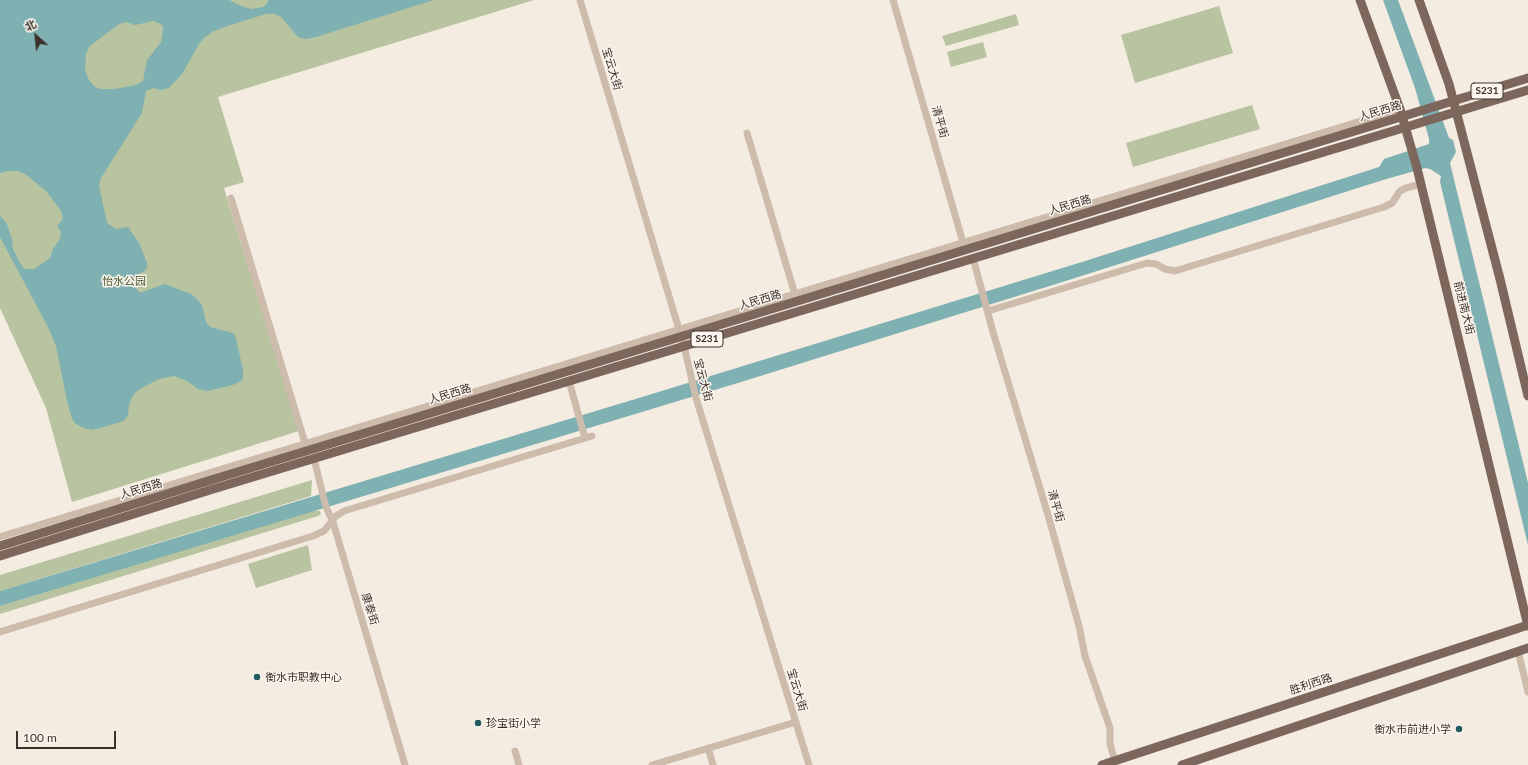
<!DOCTYPE html>
<html>
<head>
<meta charset="utf-8">
<style>
	body { margin:0 }
	#map { position:relative; width:1528px; height:765px; overflow:hidden; background:#f4ebe1; font-family:Lato,"Noto Sans SC",sans-serif }
	canvas { display:block }
	.north { position:absolute; left:16px; top:16px; width:40px; height:40px; -webkit-text-stroke:3px #fbf5ee; paint-order:stroke; rotate:333deg; font-size:11px; font-weight:700; line-height:16px; text-align:center; color:#3b302b }
	.north::after { content:''; display:block; margin:auto; width:14px; height:18px; background:#3b302b; clip-path:polygon(50% 0,100% 100%,50% 72%,0 100%) }
	.scale { position:absolute; left:16px; top:731px; width:100px; height:18px; box-sizing:border-box; border:2px solid #3b302b; border-top:0; padding-left:5px; font-size:12px; line-height:14px; white-space:nowrap; color:#3b302b; -webkit-text-stroke:3px #fbf5ee; paint-order:stroke }
</style>
</head>
<body>
<div id="map">
<canvas width="1528" height="765"></canvas>
<div class="north">北</div>
<div class="scale">100 m</div>
</div>
<script>
const c = document.querySelector('canvas').getContext('2d');
c.lineJoin = 'round';
function fill(path, color) {
  c.fillStyle = color;
  c.fill(path, 'evenodd');
}
function toPath(rows) {
  const path = new Path2D();
  for (const r of rows) {
    path.moveTo(r[0], r[1]);
    for (let i = 2; i < r.length; i += 2) path.lineTo(r[i], r[i + 1]);
  }
  return path;
}
function strokePath(path, color, width, dash) {
  c.strokeStyle = color;
  c.lineWidth = width;
  c.lineCap = dash ? 'butt' : 'round';
  c.setLineDash(dash || []);
  c.stroke(path);
}
function write(font, color, halo, rows, align = 'center') {
  c.font = font + ' Lato,"Noto Sans SC",sans-serif';
  c.lineWidth = 3;
  c.setLineDash([]);
  c.textBaseline = 'middle';
  c.strokeStyle = halo;
  c.fillStyle = color;
  for (const [text, x, y, turn = 0] of rows) {
    c.save();
    c.translate(x, y);
    c.rotate((+turn || 0) * Math.PI / 180);
    c.textAlign = isNaN(turn) ? turn : align;
    if (halo) c.strokeText(text, 0, 0);
    c.fillText(text, 0, 0);
    c.restore();
  }
}
fill(toPath([
	[0,0,534,0,218,97,244,182,224,188,299,431,72,502,46,408,0,308],
	[1219,6,1233,53,1135,83,1121,35],
	[1016,14,1019,25,946,46,942,36],
	[983,42,987,57,951,67,947,52],
	[1252,105,1260,129,1133,167,1126,143],
	[312,480,311,496,0,591,0,575],
	[313,510,320,511,321,514,318,516,0,614,0,606],
	[308,545,312,570,256,588,248,564]
]), '#b8c4a0');
fill(toPath([
	[0,0,229,0,241,6,251,9,263,7,267,4,268,0,434,0,316,37,305,39,298,37,281,17,275,14,266,14,227,26,212,32,204,38,199,44,182,74,169,88,161,90,153,88,146,91,142,113,101,178,99,186,107,223,116,229,128,227,139,243,147,263,147,268,144,271,132,279,135,287,139,292,142,292,165,284,191,294,196,298,202,305,206,322,210,327,233,333,236,338,243,370,243,378,241,381,233,385,207,391,198,389,187,381,174,376,159,379,138,390,133,395,129,405,128,415,124,421,93,430,84,428,76,424,72,419,67,401,56,346,49,329,0,237,0,216,6,222,12,239,13,249,19,261,24,269,34,269,50,258,53,249,60,239,61,232,57,226,63,219,61,211,47,192,25,174,18,171,9,171,0,173],
	[153,21,161,24,163,27,162,37,161,42,147,60,143,81,136,85,115,89,100,89,94,86,89,80,85,70,86,54,90,46,119,24,126,22,135,25,140,24],
	[1383,0,1398,0,1449,138,1453,140,1456,152,1450,163,1528,483,1528,545,1440,182,1441,176,1430,169,1425,168,1383,180,1072,279,741,382,0,606,0,591,642,397,1082,262,1379,167,1384,159,1429,144,1429,139,1415,88]
]), '#7fb0b2');
strokePath(toPath([
	[580,0,684,346,696,398,809,765],
	[893,0,964,246],
	[747,133,796,298],
	[231,198,305,443],
	[973,258,993,332,1048,515,1079,626,1085,656,1110,728,1110,744,1115,761],
	[988,311,1147,263,1156,264,1165,269,1175,271,1384,207,1392,203,1400,191,1406,188,1421,184],
	[569,381,585,438],
	[314,459,326,507,333,522,405,765],
	[0,537,1400,109],
	[0,632,313,536,324,531,336,516,344,511,592,436],
	[1518,651,1528,692],
	[708,748,713,765],
	[515,751,519,765],
	[652,765,796,722]
]), '#cdbbac', 7);
strokePath(toPath([
	[1360,0,1400,109,1417,168,1528,626],
	[1419,0,1449,84,1500,279,1528,396],
	[0,546,208,481,1528,78],
	[0,556,210,490,1528,90],
	[1102,765,1528,625],
	[1182,765,1528,648]
]), '#7d675c', 9);
for (const [x, y, r, color] of [
	[257,677,4,"#1f5a5e"],
	[478,723,4,"#1f5a5e"],
	[1459,729,4,"#1f5a5e"]
]) {
  const dot = new Path2D();
  dot.arc(x, y, r, 0, 2 * Math.PI);
  c.fillStyle = color;
  c.fill(dot);
  strokePath(dot, '#fbf5ee', 1.5);
}
for (const [x, y, w] of [
	[1487,91,32],
	[707,339,32]
]) {
  const box = new Path2D();
  box.roundRect(x - w / 2, y - 8, w, 16, 3);
  c.fillStyle = '#fbf5ee';
  c.fill(box);
  strokePath(box, '#3b302b', 1);
}
write('bold 10px', '#3b302b', null, [
	["S231",1487,91],
	["S231",707,339]
]);
write('11px', '#3b302b', '#fbf5ee', [
	["宝云大街",612,69,73],
	["人民西路",1380,111,-17],
	["清平街",940,122,74],
	["人民西路",1070,205,-17],
	["人民西路",760,300,-17],
	["前进南大街",1464,308,76],
	["宝云大街",703,380,75],
	["人民西路",450,394,-17],
	["人民西路",141,489,-17],
	["清平街",1056,506,74],
	["康泰街",370,609,73],
	["胜利西路",1311,684,-18],
	["宝云大街",797,690,73]
]);
write('11px', '#4a5a2e', '#fbf5ee', [
	["怡水公园",124,281]
]);
write('11px', '#3b302b', '#fbf5ee', [
	["衡水市职教中心",265,677],
	["珍宝街小学",486,723],
	["衡水市前进小学",1451,729,"right"]
], 'left');
</script>
</body>
</html>
